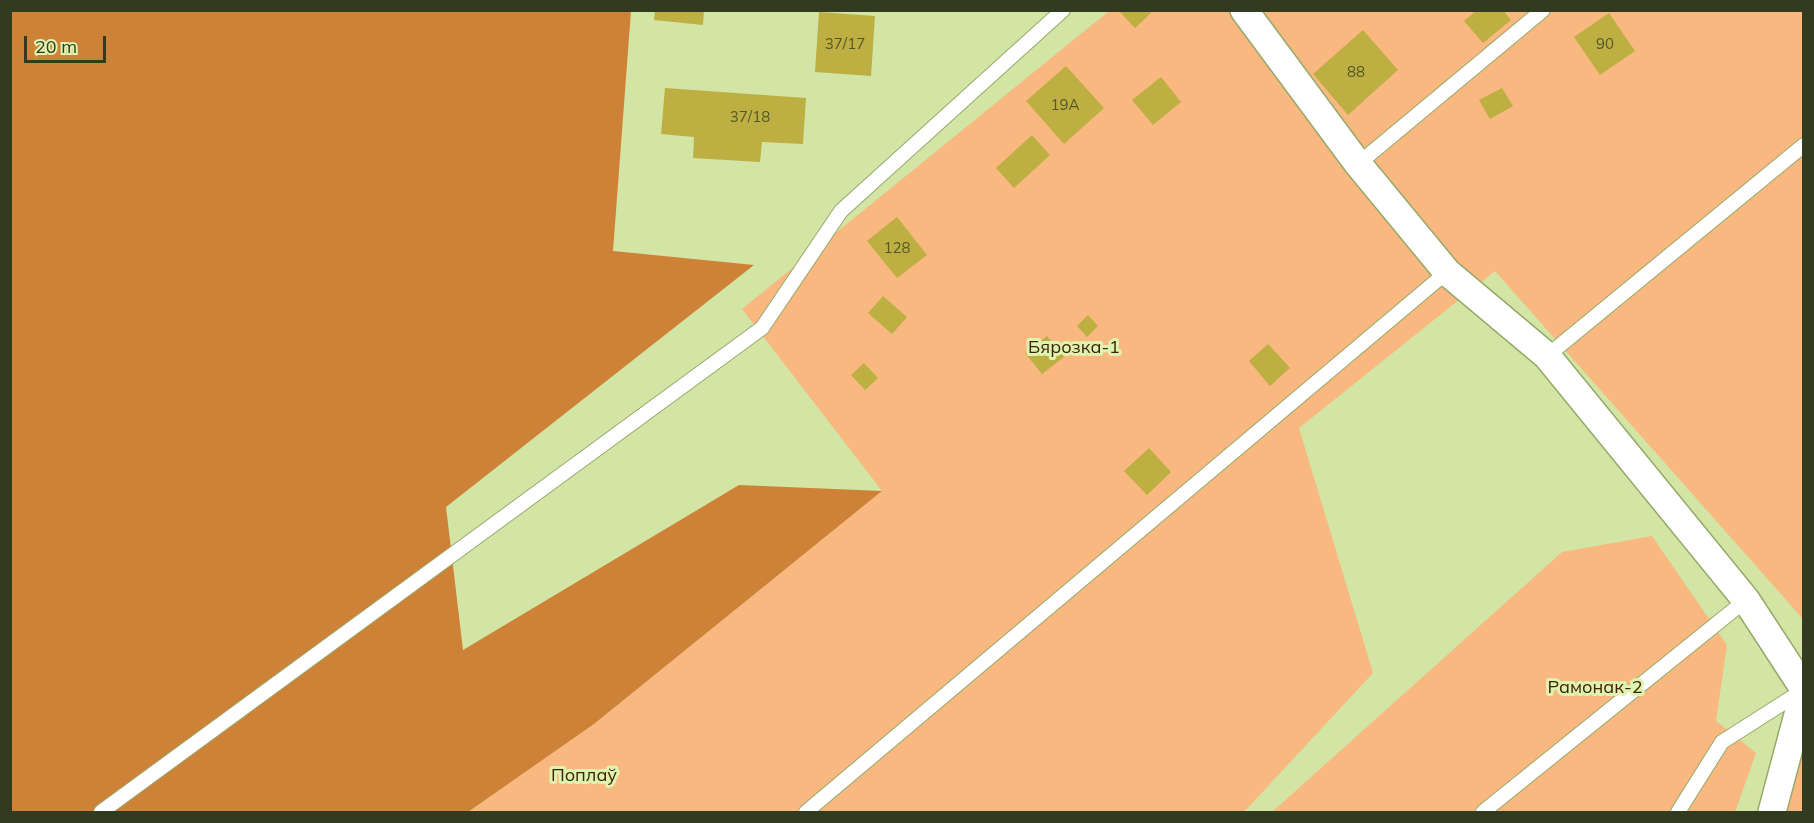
<!DOCTYPE html>
<html>
<head>
<meta charset="utf-8">
<style>
	body { margin:0 }
	#map { position:relative; width:1814px; height:823px; overflow:hidden; background:#d2e5a4; font-family:Mulish,sans-serif }
	canvas { display:block }
	.frame { position:absolute; inset:0; border:12px solid #323a1f; pointer-events:none }
	.scale { position:absolute; left:24px; top:36px; width:82px; height:27px; box-sizing:border-box; border:3px solid #323a1f; border-top:0; padding-left:8px; font-size:18px; line-height:21px; white-space:nowrap; color:#323a1f; -webkit-text-stroke:4px #dff3b0; paint-order:stroke }
</style>
</head>
<body>
<div id="map">
<canvas width="1814" height="823"></canvas>
<div class="frame"></div>
<div class="scale">20 m</div>
</div>
<script>
const c = document.querySelector('canvas').getContext('2d');
c.lineJoin = 'round';
function fill(path, color) {
  c.fillStyle = color;
  c.fill(path, 'evenodd');
}
function toPath(rows) {
  const path = new Path2D();
  for (const r of rows) {
    path.moveTo(r[0], r[1]);
    for (let i = 2; i < r.length; i += 2) path.lineTo(r[i], r[i + 1]);
  }
  return path;
}
function strokePath(path, color, width, dash) {
  c.strokeStyle = color;
  c.lineWidth = width;
  c.lineCap = dash ? 'butt' : 'round';
  c.setLineDash(dash || []);
  c.stroke(path);
}
function write(font, color, halo, rows, align = 'center') {
  c.font = font + ' Mulish,sans-serif';
  c.lineWidth = 6;
  c.setLineDash([]);
  c.textBaseline = 'middle';
  c.strokeStyle = halo;
  c.fillStyle = color;
  for (const [text, x, y, turn = 0] of rows) {
    c.save();
    c.translate(x, y);
    c.rotate((+turn || 0) * Math.PI / 180);
    c.textAlign = isNaN(turn) ? turn : align;
    if (halo) c.strokeText(text, 0, 0);
    c.fillText(text, 0, 0);
    c.restore();
  }
}
fill(toPath([
	[1109,11,1803,11,1803,619,1495,271,1299,428,1373,673,1244,812,468,812,594,724,882,491,742,309],
	[1652,536,1727,645,1716,721,1756,753,1735,812,1272,812,1562,552],
	[1803,666,1803,812,1780,812]
]), '#f8b87f');
fill(toPath([
	[10,11,631,11,613,251,754,265,446,507,463,650,739,485,882,491,594,724,468,812,11,812]
]), '#ce8237');
fill(toPath([
	[655,10,704,10,703,25,654,20],
	[1121,10,1148,10,1151,13,1135,28,1120,12],
	[1477,10,1503,10,1511,20,1483,43,1464,21],
	[819,12,875,16,871,76,815,72],
	[1609,13,1635,51,1600,75,1574,37],
	[1363,30,1398,70,1348,115,1313,74],
	[1066,66,1104,108,1064,144,1026,101],
	[1161,77,1181,102,1153,125,1132,100],
	[665,88,806,98,803,144,762,142,760,162,693,158,694,137,661,134],
	[1502,88,1513,106,1490,119,1479,100],
	[1032,135,1050,155,1014,188,996,168],
	[897,217,927,255,897,278,867,241],
	[883,296,907,317,892,334,868,313],
	[1088,315,1098,326,1087,337,1077,326],
	[1047,336,1064,357,1042,374,1025,353],
	[1268,344,1290,368,1270,386,1249,361],
	[864,363,878,378,865,390,851,375],
	[1149,448,1171,472,1147,495,1124,471]
]), '#bdaf42');
const lane = toPath([
	[1358,164,1543,10],
	[1547,356,1804,145],
	[101,812,762,328,841,211,1063,10],
	[806,812,1447,272],
	[1483,812,1746,600],
	[1678,812,1722,742,1802,691]
]);
const street = toPath([
	[1244,10,1358,164,1447,272,1547,356,1746,600,1804,689],
	[1772,812,1804,692]
]);
strokePath(lane, '#97a96a', 16);
strokePath(street, '#97a96a', 30);
strokePath(lane, '#fff', 14);
strokePath(street, '#fff', 27);
write('15px', '#555728', null, [
	["37/17",845,44],
	["90",1605,44],
	["88",1356,72],
	["19А",1065,105],
	["37/18",750,117],
	["128",897,248]
]);
write('18px', '#412303', '#dff3b0', [
	["Бярозка-1",1074,348],
	["Рамонак-2",1595,688],
	["Поплаў",584,776]
]);
</script>
</body>
</html>
